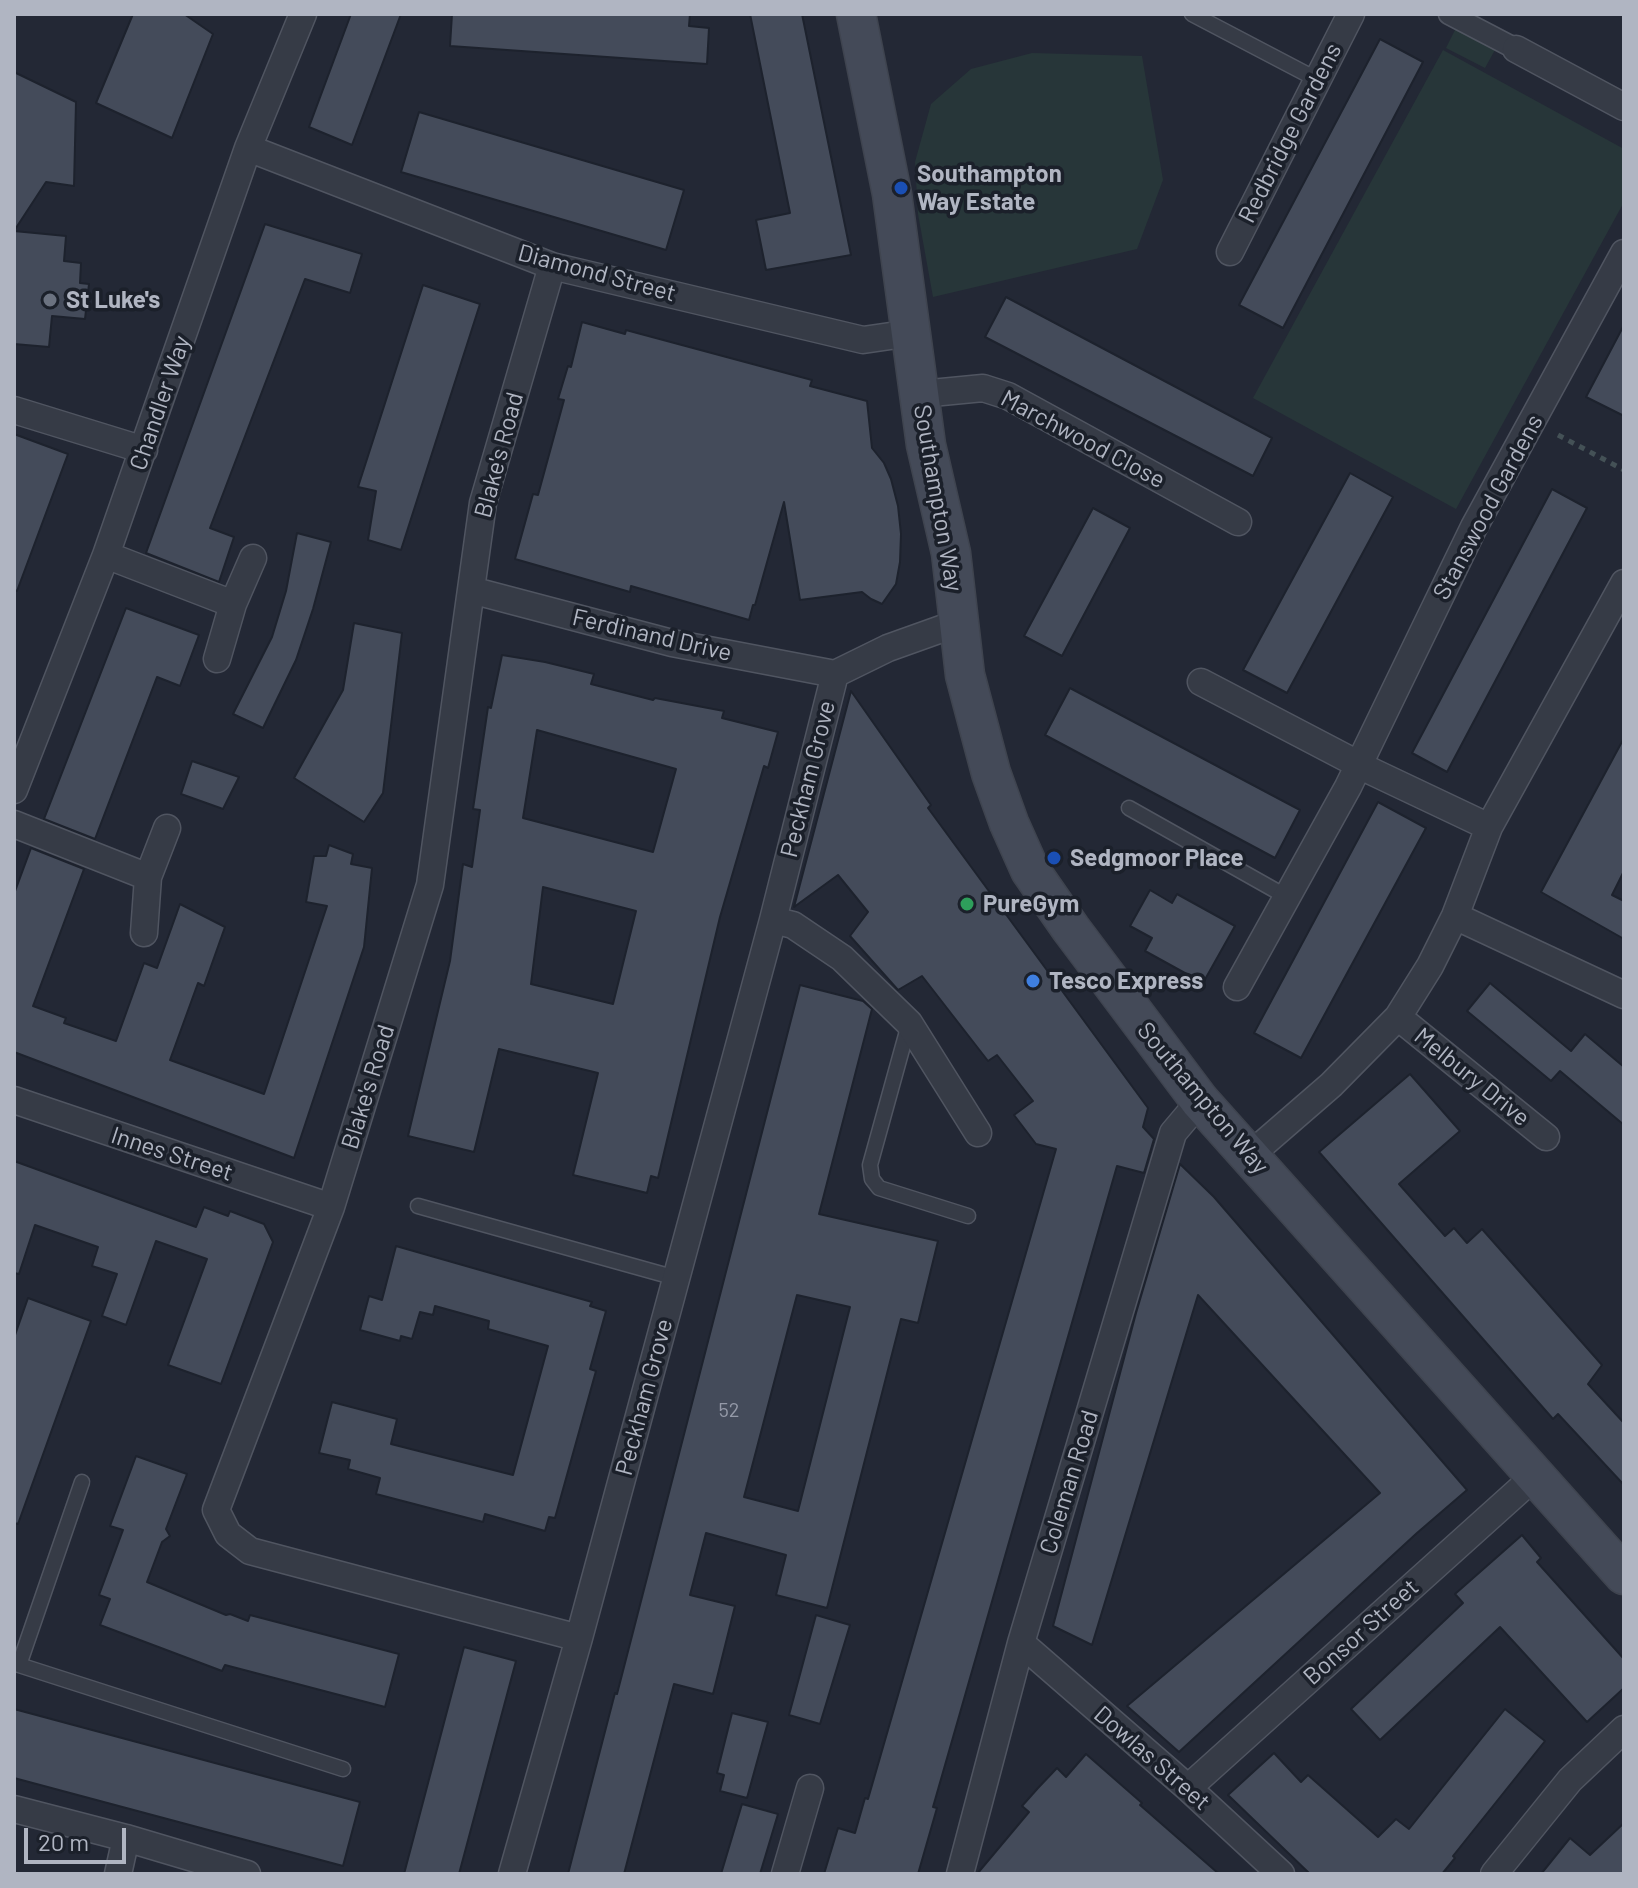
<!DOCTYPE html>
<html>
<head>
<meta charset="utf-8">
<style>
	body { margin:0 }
	#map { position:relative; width:1638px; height:1888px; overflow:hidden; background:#232835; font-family:Barlow,sans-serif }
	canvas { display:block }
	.frame { position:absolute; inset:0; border:16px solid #b0b5c2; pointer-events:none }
	.scale { position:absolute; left:24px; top:1828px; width:102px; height:36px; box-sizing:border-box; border:4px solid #b0b5c2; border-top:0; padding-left:10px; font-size:24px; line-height:28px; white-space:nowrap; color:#b0b5c2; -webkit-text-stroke:6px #1b202a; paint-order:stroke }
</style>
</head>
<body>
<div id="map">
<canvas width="1638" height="1888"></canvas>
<div class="frame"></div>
<div class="scale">20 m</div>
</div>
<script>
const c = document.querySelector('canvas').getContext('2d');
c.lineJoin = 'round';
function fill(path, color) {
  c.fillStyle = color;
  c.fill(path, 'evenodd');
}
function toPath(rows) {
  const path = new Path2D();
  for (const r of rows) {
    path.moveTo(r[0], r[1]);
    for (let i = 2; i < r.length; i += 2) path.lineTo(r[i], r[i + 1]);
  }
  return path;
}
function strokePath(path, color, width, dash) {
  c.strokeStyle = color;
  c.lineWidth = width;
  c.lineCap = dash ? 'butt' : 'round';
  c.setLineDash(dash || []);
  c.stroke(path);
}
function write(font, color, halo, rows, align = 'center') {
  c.font = font + ' Barlow,sans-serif';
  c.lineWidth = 7;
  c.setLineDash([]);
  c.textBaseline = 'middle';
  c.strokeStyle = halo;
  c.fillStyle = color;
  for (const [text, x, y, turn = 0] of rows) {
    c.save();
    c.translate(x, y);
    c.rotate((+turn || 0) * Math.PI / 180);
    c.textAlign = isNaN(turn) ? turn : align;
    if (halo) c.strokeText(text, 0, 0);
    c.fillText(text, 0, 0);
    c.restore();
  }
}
fill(toPath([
	[1456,28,1496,48,1485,68,1446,48],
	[1443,50,1624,149,1624,202,1456,509,1253,398],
	[1032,53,1142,56,1163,180,1137,249,933,297,918,214,915,162,931,104,971,69]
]), '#273639');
const building = toPath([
	[133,14,184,14,213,34,172,138,96,103,133,14],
	[351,14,401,14,352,145,309,127,351,14],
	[452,14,690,14,689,26,709,28,707,64,450,46,452,14],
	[750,14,802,14,851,255,766,270,756,220,790,213,750,14],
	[1380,39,1423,62,1283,328,1239,305,1380,39],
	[14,72,76,102,74,186,46,182,14,231,66,236,64,261,81,263,80,283,89,284,85,319,52,316,49,347,14,344,14,72],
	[419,112,684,190,666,250,401,172,419,112],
	[265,224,362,254,350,293,305,279,210,528,234,537,219,582,146,553,265,224],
	[423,285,480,304,401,550,368,540,376,491,358,487,423,285],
	[1006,297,1272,438,1253,476,985,337,1006,297],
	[582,322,625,334,626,330,812,380,810,386,867,401,872,448,884,463,891,479,898,506,901,534,900,562,896,584,882,604,871,599,862,592,800,600,784,502,755,605,753,605,749,620,631,586,630,592,515,559,533,494,538,495,564,400,558,399,568,366,571,367,582,322],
	[1624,325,1624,416,1586,397,1624,325],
	[14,434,68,454,17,591,14,590,14,434],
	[1350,473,1393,497,1287,693,1243,670,1350,473],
	[1552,489,1587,508,1447,772,1412,753,1552,489],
	[1093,508,1130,528,1062,656,1024,636,1093,508],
	[297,533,331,542,313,609,296,660,263,728,233,714,272,637,286,591,297,533],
	[126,608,199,635,180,686,157,677,95,839,44,819,126,608],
	[354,623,402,633,383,793,364,822,294,778,343,690,354,623],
	[502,655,545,662,594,674,591,684,653,700,655,698,724,711,722,718,778,732,768,768,764,766,720,917,658,1178,651,1176,647,1193,573,1175,598,1073,499,1049,474,1152,408,1136,450,961,463,864,472,867,480,810,473,809,488,707,491,708,502,655],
	[537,730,676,769,653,852,523,818,537,730],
	[543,887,636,911,613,1004,531,984,543,887],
	[1070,688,1300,810,1275,858,1045,735,1070,688],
	[851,691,931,805,928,808,1148,1108,1143,1127,1154,1139,1144,1173,1117,1166,933,1807,937,1808,918,1874,824,1874,838,1828,855,1833,865,1798,868,1799,1056,1149,1036,1144,1014,1115,1033,1101,997,1055,988,1061,922,976,898,990,850,936,868,912,838,875,794,907,851,691],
	[1624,738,1624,871,1612,895,1624,901,1624,939,1541,892,1624,738],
	[192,761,239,777,223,809,181,794,192,761],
	[1378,802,1426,828,1301,1058,1254,1033,1378,802],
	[329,845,353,854,351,864,372,868,364,947,294,1158,14,1052,14,894,31,848,84,869,33,1006,66,1018,64,1023,116,1041,144,963,157,968,180,904,225,927,204,986,198,983,170,1060,264,1094,327,906,306,902,314,856,326,856,329,845],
	[1150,890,1172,903,1177,894,1235,926,1203,983,1145,951,1152,938,1130,926,1150,890],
	[1490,983,1571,1051,1585,1034,1624,1067,1624,1125,1560,1071,1551,1081,1467,1011,1490,983],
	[800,985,863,1001,872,1009,819,1214,938,1241,918,1323,901,1319,827,1608,776,1595,786,1555,706,1533,690,1595,735,1606,713,1694,674,1684,624,1874,568,1874,615,1693,617,1694,800,985],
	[797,1295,850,1307,798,1511,744,1497,797,1295],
	[1410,1074,1460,1131,1399,1184,1445,1236,1454,1228,1467,1243,1482,1229,1602,1365,1588,1384,1624,1423,1624,1485,1558,1414,1553,1419,1319,1152,1410,1074],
	[14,1161,196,1227,204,1207,228,1216,230,1211,264,1224,273,1242,221,1384,168,1365,207,1259,156,1241,126,1325,102,1316,117,1274,92,1266,98,1247,35,1225,19,1274,14,1273,14,1161],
	[1180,1164,1214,1197,1467,1490,1417,1533,1179,1752,1127,1706,1380,1493,1198,1295,1092,1645,1053,1626,1136,1313,1180,1164],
	[396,1246,592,1302,590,1306,606,1311,590,1369,596,1371,555,1518,549,1517,545,1531,485,1514,483,1522,376,1494,380,1478,348,1469,350,1460,319,1453,332,1402,397,1419,391,1444,513,1475,548,1346,488,1329,489,1321,435,1306,433,1315,420,1312,412,1339,401,1336,400,1341,360,1330,369,1296,382,1300,396,1246],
	[28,1298,91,1321,18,1524,14,1523,14,1338,28,1298],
	[136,1456,187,1474,166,1529,170,1536,162,1542,147,1582,226,1615,230,1614,248,1621,250,1615,399,1654,385,1707,225,1665,222,1671,100,1625,110,1599,99,1595,123,1530,110,1526,136,1456],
	[1522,1535,1541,1558,1537,1562,1624,1659,1624,1688,1587,1722,1500,1627,1380,1740,1351,1709,1463,1603,1455,1594,1522,1535],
	[816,1615,850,1625,820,1724,789,1715,816,1615],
	[464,1647,516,1661,459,1874,404,1874,464,1647],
	[14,1709,360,1802,343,1866,14,1778,14,1709],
	[1505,1709,1545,1741,1453,1856,1455,1858,1442,1874,1310,1874,1228,1795,1274,1753,1301,1782,1308,1775,1378,1837,1396,1819,1409,1829,1505,1709],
	[732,1713,768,1722,747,1798,720,1791,724,1775,717,1773,732,1713],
	[1086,1754,1142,1803,1140,1805,1219,1874,977,1874,1029,1812,1022,1806,1038,1788,1057,1768,1066,1777,1086,1754],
	[742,1804,778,1814,760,1874,721,1874,742,1804],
	[1624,1823,1624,1874,1541,1874,1570,1838,1590,1855,1624,1823]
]);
fill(building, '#444b5a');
strokePath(building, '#1d222d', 2);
const service = toPath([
	[1192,14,1316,79],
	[1129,808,1287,897],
	[909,1024,870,1165,872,1179,879,1188,968,1216],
	[418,1206,676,1278],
	[14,1664,19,1665,82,1482],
	[19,1665,343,1769]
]);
const pedestrian = toPath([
	[1449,14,1516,49]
]);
const minor = toPath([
	[1516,49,1624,107],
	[248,148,552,266,863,340,911,333],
	[1230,252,1351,14],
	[552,266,483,503,430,885,331,1207,216,1510,228,1534,250,1551,579,1638],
	[921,394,983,388,1008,396,1238,522],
	[14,410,144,450],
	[106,555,233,604],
	[471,590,672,643,835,674],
	[217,659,233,604,253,558],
	[1201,682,1373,772,1489,827],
	[14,790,106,555,248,148,303,14],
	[14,824,148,877],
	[1455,916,1624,995],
	[773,920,793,925,842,958,909,1023,978,1133],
	[144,933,148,877,167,828],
	[1237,987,1348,787,1474,527,1624,253],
	[1398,1017,1546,1137],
	[14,1100,331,1207],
	[1249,1156,1331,1085,1398,1017,1430,966,1455,916,1489,827,1624,583],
	[1021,1643,1188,1788,1281,1874],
	[1188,1788,1535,1476],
	[14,1809,126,1838,247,1874],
	[118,1874,126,1838],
	[512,1874,579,1638,773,920,835,674,888,648,958,623],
	[785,1874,810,1788],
	[960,1874,1021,1643,1173,1133,1200,1101],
	[1494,1874,1570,1780,1624,1729]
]);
const secondary = toPath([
	[856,14,892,194,926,445,951,553,965,675,991,773,1009,823,1030,870,1071,929,1200,1101,1624,1575]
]);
strokePath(service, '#505561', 17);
strokePath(pedestrian, '#505561', 23);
strokePath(minor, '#505561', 29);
strokePath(secondary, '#3f444f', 41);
strokePath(toPath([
	[1558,435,1624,470]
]), '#445156', 5, [6, 6]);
strokePath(service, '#363b46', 14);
strokePath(pedestrian, '#363b46', 20);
strokePath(minor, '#363b46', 26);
strokePath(secondary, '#444a58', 38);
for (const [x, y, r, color] of [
	[901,188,8,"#1a4fb4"],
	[50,300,8,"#6b7280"],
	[1054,858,8,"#1a4fb4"],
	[967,904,8,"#2e9e5b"],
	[1033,981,8,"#3f7fe0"]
]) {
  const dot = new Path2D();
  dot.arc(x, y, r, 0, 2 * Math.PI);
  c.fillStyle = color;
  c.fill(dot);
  strokePath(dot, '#1b202a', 3);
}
write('20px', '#959aa8', null, [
	["52",729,1410]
]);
write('24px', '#b0b5c2', '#1b202a', [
	["Redbridge Gardens",1290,133,-63],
	["Diamond Street",597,273,15],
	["Chandler Way",160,403,-71],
	["Marchwood Close",1083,439,28],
	["Blake's Road",499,455,-75],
	["Southampton Way",938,498,80],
	["Stanswood Gardens",1488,507,-62],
	["Ferdinand Drive",652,635,13],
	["Peckham Grove",808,779,-76],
	["Melbury Drive",1472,1077,39],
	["Blake's Road",368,1087,-73],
	["Southampton Way",1203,1098,50],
	["Innes Street",172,1154,18],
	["Peckham Grove",644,1397,-75],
	["Coleman Road",1069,1482,-73],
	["Bonsor Street",1361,1632,-42],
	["Dowlas Street",1152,1758,41]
]);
write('bold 24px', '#b0b5c2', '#1b202a', [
	["Southampton",917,174],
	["Way Estate",917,202],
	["St Luke's",66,300],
	["Sedgmoor Place",1070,858],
	["PureGym",983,904],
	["Tesco Express",1049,981]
], 'left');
</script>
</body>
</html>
